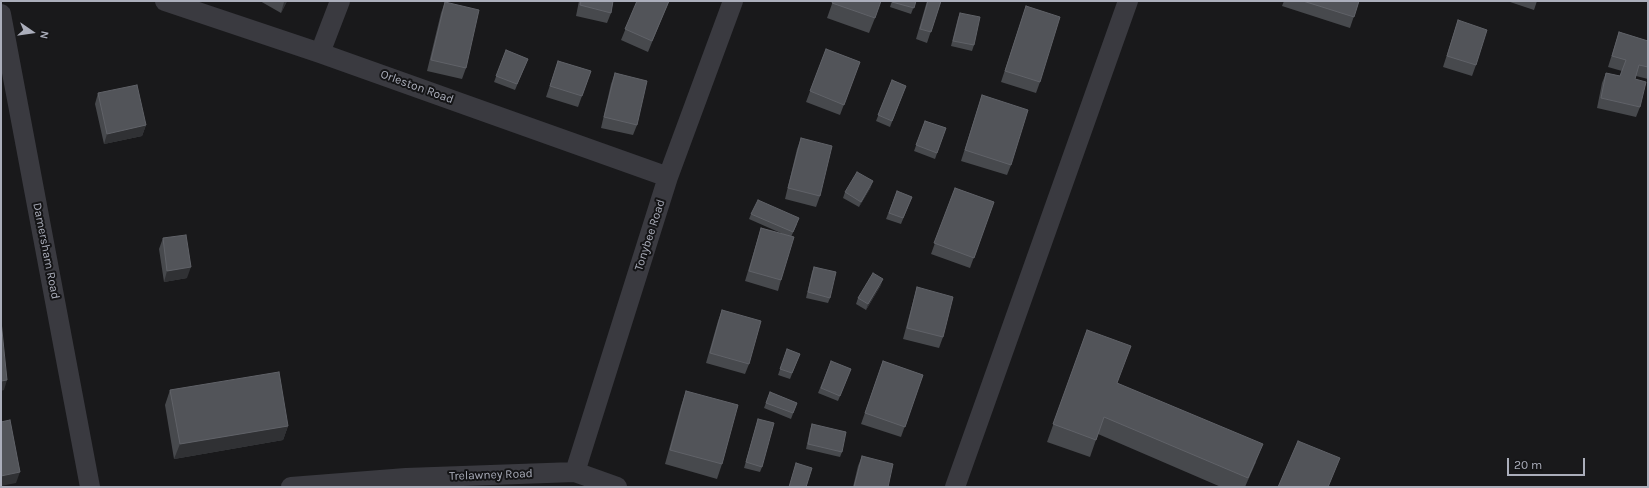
<!DOCTYPE html>
<html>
<head>
<meta charset="utf-8">
<style>
	body { margin:0 }
	#map { position:relative; width:1649px; height:488px; overflow:hidden; background:#19191b; font-family:Karla,sans-serif }
	canvas { display:block }
	.frame { position:absolute; inset:0; border:2px solid #abaebb; pointer-events:none }
	.north { position:absolute; left:12px; top:12px; width:40px; height:40px; -webkit-text-stroke:3px #141416; paint-order:stroke; rotate:103deg; font-size:11px; font-weight:700; line-height:16px; text-align:center; color:#abaebb }
	.north::after { content:''; display:block; margin:auto; width:14px; height:18px; background:#abaebb; clip-path:polygon(50% 0,100% 100%,50% 72%,0 100%) }
	.scale { position:absolute; left:1507px; top:458px; width:78px; height:18px; box-sizing:border-box; border:2px solid #abaebb; border-top:0; padding-left:5px; font-size:12px; line-height:14px; white-space:nowrap; color:#abaebb; -webkit-text-stroke:3px #141416; paint-order:stroke }
</style>
</head>
<body>
<div id="map">
<canvas width="1649" height="488"></canvas>
<div class="frame"></div>
<div class="north">N</div>
<div class="scale">20 m</div>
</div>
<script>
const c = document.querySelector('canvas').getContext('2d');
c.lineJoin = 'round';
function toPath(rows) {
  const path = new Path2D();
  for (const r of rows) {
    path.moveTo(r[0], r[1]);
    for (let i = 2; i < r.length; i += 2) path.lineTo(r[i], r[i + 1]);
  }
  return path;
}
function strokePath(path, color, width, dash) {
  c.strokeStyle = color;
  c.lineWidth = width;
  c.lineCap = dash ? 'butt' : 'round';
  c.setLineDash(dash || []);
  c.stroke(path);
}
function fill(path, color) {
  c.fillStyle = color;
  c.fill(path, 'evenodd');
}
function write(font, color, halo, rows, align = 'center') {
  c.font = font + ' Karla,sans-serif';
  c.lineWidth = 4;
  c.setLineDash([]);
  c.textBaseline = 'middle';
  c.strokeStyle = halo;
  c.fillStyle = color;
  for (const [text, x, y, turn = 0] of rows) {
    c.save();
    c.translate(x, y);
    c.rotate((+turn || 0) * Math.PI / 180);
    c.textAlign = isNaN(turn) ? turn : align;
    if (halo) c.strokeText(text, 0, 0);
    c.fillText(text, 0, 0);
    c.restore();
  }
}
strokePath(toPath([
	[165,1,320,53,668,177],
	[1,14,90,487],
	[320,53,340,1],
	[575,472,668,177,733,1],
	[291,487,406,478,575,472,617,487],
	[955,487,1128,1]
]), '#3a3a40', 20);
fill(toPath([
	[260,1,287,1,281,13],
	[579,1,613,1,611,13,607,23,576,16],
	[637,1,669,1,648,52,621,40],
	[833,1,875,18,869,33,827,18],
	[892,1,916,1,911,14,890,7],
	[927,1,941,1,927,43,916,39],
	[1284,1,1359,1,1350,28,1282,6],
	[1507,1,1537,1,1534,10],
	[445,2,466,68,462,79,427,71,441,13],
	[1026,6,1040,82,1036,93,1001,82],
	[960,13,974,45,972,51,951,46,958,18],
	[1458,20,1476,65,1472,76,1443,67],
	[1619,32,1648,41,1648,79,1636,76,1635,79,1640,107,1636,117,1597,108,1602,83,1606,73,1620,76,1622,71,1608,67],
	[826,49,860,62,840,115,806,102],
	[506,50,528,59,515,90,494,82],
	[558,61,591,71,578,107,546,97],
	[615,73,637,125,633,135,601,128,611,84],
	[892,80,906,86,890,127,876,121],
	[98,93,146,125,142,136,104,144,95,104],
	[982,95,1011,165,1007,175,961,161],
	[925,121,946,128,935,159,914,151],
	[801,138,820,196,816,207,785,199,797,149],
	[871,187,859,207,843,198,845,192],
	[955,188,994,202,970,268,931,254],
	[897,191,912,197,901,224,886,219],
	[751,214,797,224,791,237,781,280,778,291,745,281,758,238,761,228,783,234,749,219],
	[163,238,187,278,164,282,159,249],
	[814,267,830,298,828,303,806,298,812,272],
	[881,285,866,310,856,304,858,298],
	[917,287,943,337,939,348,903,339,914,298],
	[722,310,749,364,745,374,706,363,718,321],
	[1087,330,1117,383,1256,462,1245,487,1221,487,1098,434,1090,457,1047,442],
	[787,349,800,354,790,379,778,375],
	[831,361,851,369,838,401,818,393],
	[883,361,923,375,901,437,861,424],
	[170,390,288,426,283,440,174,459,165,405],
	[686,391,722,464,717,479,665,464,681,406],
	[770,392,797,403,791,419,764,408],
	[758,419,762,467,760,472,744,468],
	[812,424,842,452,840,457,806,449,810,430],
	[862,456,888,487,853,487,858,466]
]), '#47494d');
fill(toPath([
	[285,1,287,1,281,13,284,2],
	[146,125,142,136,104,144,107,134],
	[873,181,871,187,859,207,861,202],
	[191,267,187,278,164,282,167,271],
	[883,279,881,285,866,310,868,304],
	[7,380,4,390,1,391,1,381],
	[288,426,283,440,174,459,180,444],
	[1263,444,1256,462,1245,487],
	[20,472,16,483,1,486,1,476]
]), '#303134');
const building = toPath([
	[581,1,613,1,611,13,580,5,581,1],
	[637,1,669,1,652,41,625,29,637,1],
	[833,1,881,1,875,18,832,3,833,1],
	[893,1,916,1,914,8,892,2,893,1],
	[928,1,941,1,931,32,920,29,928,1],
	[1303,1,1359,1,1354,17,1303,1],
	[445,2,479,10,466,68,431,60,445,2],
	[1026,6,1060,17,1040,82,1005,71,1026,6],
	[960,13,980,17,974,45,953,41,960,13],
	[1458,20,1487,30,1476,65,1447,56,1458,20],
	[1619,32,1648,41,1648,67,1639,65,1635,79,1646,82,1640,107,1601,98,1606,73,1620,76,1626,60,1612,56,1619,32],
	[826,49,860,62,844,105,810,91,826,49],
	[506,50,528,59,517,84,496,76,506,50],
	[558,61,591,71,582,96,550,86,558,61],
	[615,73,647,81,637,125,604,117,615,73],
	[892,80,906,86,892,121,878,115,892,80],
	[137,85,146,125,107,134,98,93,137,85],
	[982,95,1028,110,1011,165,965,150,982,95],
	[925,121,946,128,937,153,916,145,925,121],
	[801,138,832,146,820,196,788,188,801,138],
	[857,172,873,181,861,202,845,192,857,172],
	[955,188,994,202,974,258,934,243,955,188],
	[897,191,912,197,903,218,889,213,897,191],
	[758,200,799,218,793,232,751,214,758,200],
	[761,228,794,237,781,280,749,271,761,228],
	[186,235,191,267,167,271,163,238,186,235],
	[814,267,836,272,830,298,808,292,814,267],
	[873,273,883,279,868,304,858,298,873,273],
	[917,287,953,297,943,337,907,328,917,287],
	[722,310,761,321,749,364,710,353,722,310],
	[1,321,7,380,1,381,1,321],
	[1087,330,1131,346,1117,383,1263,444,1248,478,1104,417,1096,440,1053,424,1087,330],
	[787,349,800,354,792,373,780,369,787,349],
	[831,361,851,369,840,396,821,388,831,361],
	[883,361,923,375,905,427,865,413,883,361],
	[279,372,288,426,180,444,170,390,279,372],
	[686,391,738,405,722,464,670,450,686,391],
	[770,392,797,403,793,413,766,403,770,392],
	[758,419,774,423,762,467,746,462,758,419],
	[10,420,20,472,1,476,1,422,10,420],
	[812,424,846,432,842,452,808,444,812,424],
	[1298,441,1340,458,1328,487,1278,487,1298,441],
	[862,456,893,464,888,487,854,487,862,456],
	[796,463,812,468,806,487,789,487,796,463]
]);
fill(building, '#525459');
strokePath(building, '#606268', 1);
write('12px', '#abaebb', '#141416', [
	["Orleston Road",417,87,20],
	["Tonybee Road",650,235,-72],
	["Damersham Road",46,251,79],
	["Trelawney Road",491,475,-2]
]);
</script>
</body>
</html>
